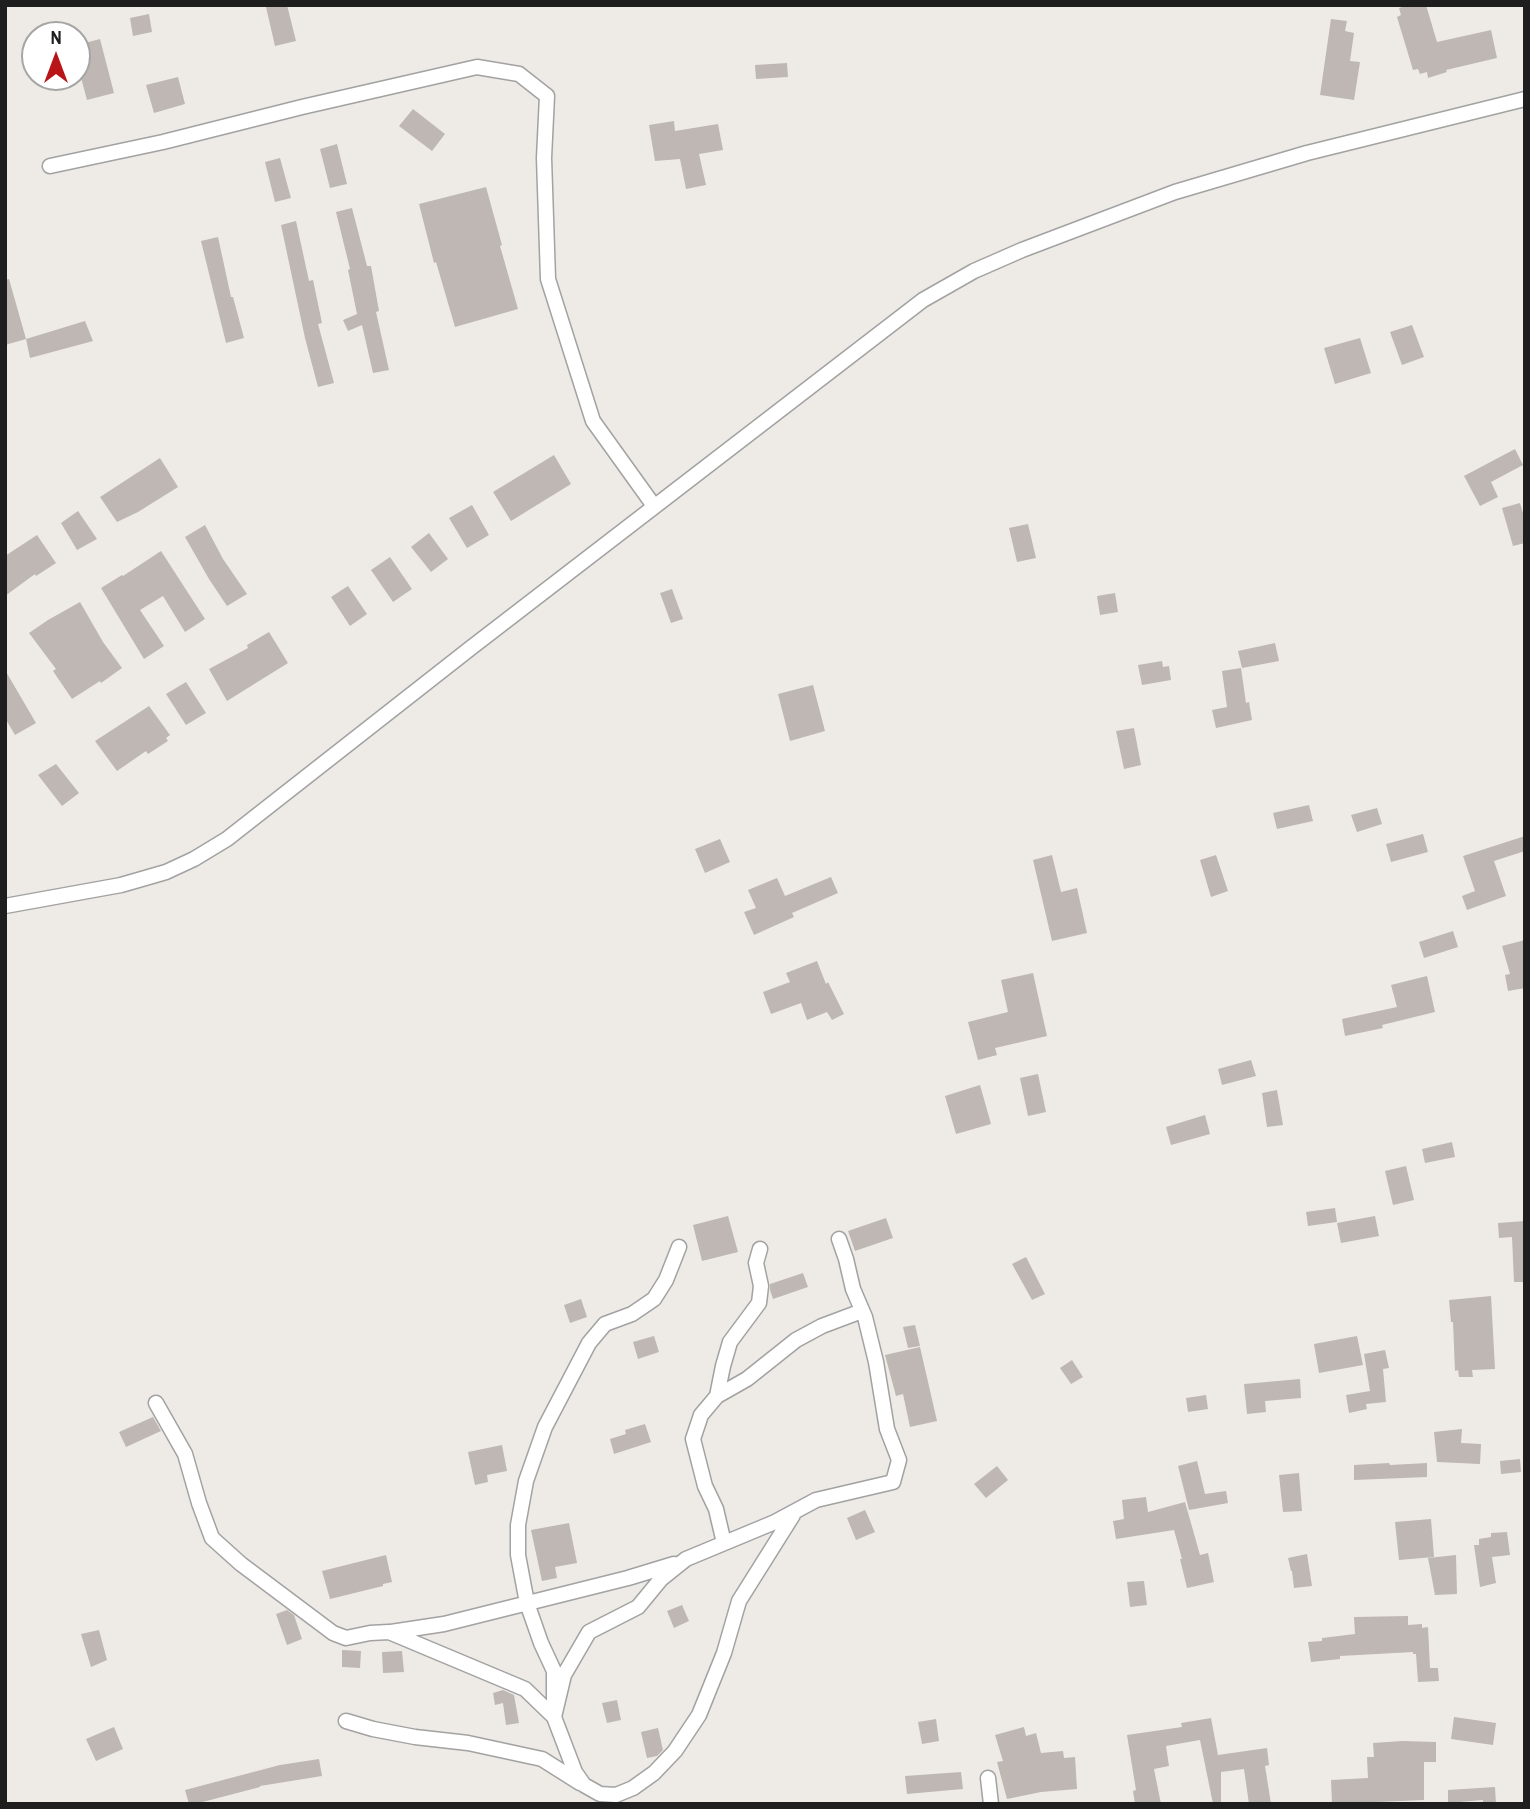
<!DOCTYPE html>
<html>
<head>
<meta charset="utf-8">
<style>
	body { margin:0 }
	#map { position:relative; width:1530px; height:1809px; overflow:hidden; background:#eeebe6; font-family:"Archivo Narrow",sans-serif }
	canvas { display:block }
	.frame { position:absolute; inset:0; border:7px solid #1e1e1e; pointer-events:none }
	.north { position:absolute; left:21px; top:21px; width:70px; height:70px; box-sizing:border-box; background:#fff; border:2px solid #a5a5a5; border-radius:50%; rotate:0deg; font-size:19px; font-weight:700; line-height:28px; text-align:center; color:#1e1e1e }
	.north::after { content:''; display:block; margin:auto; width:24px; height:32px; background:#b91418; clip-path:polygon(50% 0,100% 100%,50% 72%,0 100%) }
</style>
</head>
<body>
<div id="map">
<canvas width="1530" height="1809"></canvas>
<div class="frame"></div>
<div class="north">N</div>
</div>
<script>
const c = document.querySelector('canvas').getContext('2d');
c.lineJoin = 'round';
function fill(path, color) {
  c.fillStyle = color;
  c.fill(path, 'evenodd');
}
function toPath(rows) {
  const path = new Path2D();
  for (const r of rows) {
    path.moveTo(r[0], r[1]);
    for (let i = 2; i < r.length; i += 2) path.lineTo(r[i], r[i + 1]);
  }
  return path;
}
function strokePath(path, color, width, dash) {
  c.strokeStyle = color;
  c.lineWidth = width;
  c.lineCap = dash ? 'butt' : 'round';
  c.setLineDash(dash || []);
  c.stroke(path);
}
fill(toPath([
	[276,5,287,5,296,41,275,46,266,7],
	[1409,5,1426,5,1437,42,1491,30,1497,58,1446,70,1447,72,1428,78,1427,72,1420,74,1418,69,1413,70,1397,17,1401,15,1399,8],
	[149,14,152,32,133,36,130,18],
	[1331,19,1347,21,1345,31,1354,33,1350,61,1360,62,1354,100,1320,95],
	[100,39,114,93,87,100,77,63,77,45],
	[787,63,788,77,756,79,755,65],
	[178,77,185,104,154,113,146,85],
	[413,109,445,134,432,151,399,126],
	[674,121,675,131,718,124,723,150,699,154,706,185,686,189,680,159,655,161,649,125],
	[337,144,347,184,330,188,320,149],
	[280,158,291,198,275,202,265,162],
	[486,187,502,245,500,246,518,309,455,327,436,262,434,263,419,204],
	[352,208,367,266,371,266,379,311,376,312,389,370,373,373,362,325,348,331,343,320,357,314,348,270,350,269,336,212],
	[296,221,309,281,313,280,322,323,318,324,334,383,318,387,305,338,281,225],
	[218,237,231,297,233,297,244,338,226,343,201,241],
	[9,279,26,339,5,345,5,280],
	[85,321,93,341,30,358,26,339],
	[1412,325,1424,357,1402,365,1390,332],
	[1360,338,1371,373,1335,384,1324,348],
	[1515,449,1523,465,1491,482,1498,497,1480,506,1464,476],
	[554,455,571,484,511,521,493,492],
	[160,458,178,487,138,512,117,522,100,497],
	[1520,503,1525,520,1525,543,1513,546,1502,508],
	[472,505,489,535,467,548,449,518],
	[78,511,97,539,77,550,61,523],
	[1028,524,1036,558,1017,562,1009,528],
	[205,525,223,559,247,594,227,606,209,579,185,537],
	[429,533,448,559,431,572,411,547],
	[37,535,56,563,36,576,35,574,5,596,5,556],
	[161,551,205,619,185,632,163,596,140,610,164,646,144,659,101,588,122,575,123,576],
	[390,557,412,589,393,602,371,570],
	[348,586,367,614,350,626,331,597],
	[672,589,683,619,671,623,660,593],
	[1115,593,1118,612,1100,615,1097,596],
	[80,602,103,642,122,668,101,683,100,681,72,699,53,671,56,669,29,633,48,620],
	[269,632,288,663,227,701,209,669,248,648,247,645],
	[1275,643,1279,661,1242,668,1238,651],
	[1162,661,1163,667,1169,666,1171,680,1142,685,1138,665],
	[1241,668,1246,703,1249,702,1252,720,1216,728,1212,710,1227,707,1222,671],
	[5,670,36,723,15,735,5,718],
	[186,682,206,713,186,725,166,694],
	[813,685,825,731,790,741,778,694],
	[149,706,170,735,166,738,168,741,148,754,146,751,117,771,95,741],
	[1134,728,1141,765,1124,769,1116,731],
	[56,764,79,793,62,806,38,775],
	[1309,805,1313,821,1277,829,1273,813],
	[1377,808,1382,824,1357,832,1351,815],
	[1423,834,1428,852,1391,862,1386,844],
	[1525,836,1525,851,1494,861,1506,896,1467,910,1462,896,1475,891,1463,856],
	[720,839,730,862,705,873,695,849],
	[1052,855,1061,892,1077,888,1087,933,1052,941,1033,860],
	[1216,855,1228,891,1211,897,1200,860],
	[831,877,838,893,792,913,794,917,754,935,744,912,756,908,748,890,777,878,785,896],
	[1453,931,1458,947,1424,958,1419,942],
	[1525,940,1525,988,1508,991,1505,975,1510,974,1502,946],
	[817,961,826,984,828,982,844,1014,832,1020,827,1012,807,1020,801,1003,771,1014,763,992,790,982,786,973],
	[1033,973,1047,1036,995,1048,997,1055,978,1060,968,1022,1008,1012,1001,980],
	[1427,976,1435,1012,1382,1025,1383,1028,1345,1036,1342,1019,1397,1007,1391,985],
	[1251,1060,1256,1076,1222,1085,1218,1069],
	[1038,1074,1046,1112,1028,1116,1020,1078],
	[980,1085,991,1124,956,1134,945,1096],
	[1277,1090,1283,1125,1267,1127,1262,1093],
	[1205,1115,1210,1134,1171,1145,1166,1127],
	[1452,1142,1455,1157,1425,1163,1422,1149],
	[1406,1166,1414,1200,1393,1205,1385,1171],
	[1335,1208,1337,1222,1308,1226,1306,1212],
	[728,1216,738,1252,702,1261,693,1225],
	[1375,1216,1379,1236,1341,1243,1337,1223],
	[886,1218,893,1238,855,1251,848,1231],
	[1525,1221,1525,1282,1514,1282,1512,1237,1499,1238,1498,1223],
	[1026,1257,1045,1294,1032,1300,1012,1264],
	[803,1273,808,1287,773,1299,770,1290,770,1284],
	[1491,1296,1495,1369,1472,1370,1473,1377,1459,1377,1458,1370,1455,1371,1453,1322,1451,1322,1449,1300],
	[581,1299,587,1317,570,1323,564,1305],
	[915,1325,920,1346,908,1348,903,1327],
	[654,1336,659,1352,638,1359,633,1342],
	[1357,1336,1363,1365,1319,1373,1314,1344],
	[920,1347,937,1421,910,1427,903,1394,896,1396,885,1355],
	[1385,1350,1389,1368,1383,1369,1386,1402,1366,1404,1367,1409,1349,1413,1346,1395,1370,1391,1364,1354],
	[1072,1360,1083,1377,1071,1384,1060,1368],
	[1300,1379,1301,1398,1265,1401,1266,1412,1247,1414,1244,1384],
	[1206,1395,1208,1409,1188,1412,1186,1398],
	[153,1417,161,1431,126,1447,119,1432],
	[645,1424,651,1442,614,1454,610,1439,626,1434,625,1430],
	[1462,1429,1461,1443,1481,1444,1480,1464,1437,1462,1434,1432],
	[502,1445,507,1471,487,1475,488,1482,475,1485,468,1452],
	[1520,1459,1521,1472,1501,1474,1500,1461],
	[1197,1461,1205,1494,1226,1491,1228,1503,1189,1510,1178,1466],
	[1389,1463,1390,1465,1427,1463,1427,1477,1354,1480,1354,1465],
	[997,1466,1008,1480,986,1498,974,1484],
	[1299,1473,1302,1511,1283,1512,1279,1475],
	[1146,1497,1148,1512,1185,1502,1200,1555,1208,1553,1214,1582,1187,1588,1180,1559,1182,1559,1174,1530,1116,1539,1113,1521,1124,1519,1122,1500],
	[865,1510,875,1532,856,1540,847,1518],
	[1431,1519,1434,1557,1399,1560,1395,1522],
	[569,1523,577,1563,555,1567,557,1578,542,1581,531,1530],
	[1507,1532,1510,1555,1492,1557,1496,1583,1480,1587,1474,1545,1479,1545,1479,1539,1491,1537,1491,1533],
	[1307,1554,1312,1586,1294,1588,1292,1571,1291,1571,1288,1558],
	[386,1555,392,1582,383,1584,383,1586,330,1599,322,1571],
	[1456,1555,1457,1594,1435,1595,1428,1558],
	[1144,1581,1147,1605,1130,1607,1127,1582],
	[682,1605,689,1621,674,1628,667,1611],
	[287,1610,294,1615,302,1639,287,1645,276,1614],
	[1408,1616,1408,1625,1422,1624,1422,1628,1428,1627,1430,1668,1438,1668,1439,1681,1418,1682,1416,1654,1413,1654,1413,1652,1340,1656,1340,1659,1311,1662,1308,1642,1322,1641,1322,1638,1355,1634,1354,1617],
	[99,1630,107,1660,91,1667,81,1634],
	[342,1650,361,1651,360,1668,342,1667],
	[402,1651,404,1672,383,1673,382,1652],
	[503,1690,514,1695,519,1723,506,1725,503,1703,495,1705,493,1693],
	[617,1700,621,1720,607,1723,602,1703],
	[1454,1717,1496,1723,1493,1745,1451,1739],
	[1211,1718,1218,1755,1267,1748,1269,1765,1265,1766,1271,1804,1249,1804,1244,1769,1221,1772,1221,1804,1213,1804,1200,1740,1166,1746,1169,1766,1154,1769,1161,1804,1135,1804,1133,1791,1136,1790,1127,1735,1182,1727,1181,1723],
	[936,1719,939,1741,922,1744,918,1722],
	[114,1727,123,1749,96,1761,86,1739],
	[1024,1727,1026,1736,1036,1733,1041,1753,1063,1751,1064,1758,1075,1757,1077,1789,1041,1792,1007,1799,997,1762,1003,1761,995,1735],
	[658,1728,663,1750,657,1756,647,1758,641,1732],
	[1402,1741,1436,1742,1436,1762,1424,1762,1424,1800,1332,1804,1331,1780,1368,1778,1367,1757,1374,1757,1373,1743],
	[319,1759,322,1776,260,1786,260,1787,195,1804,189,1804,185,1790,280,1765],
	[961,1772,963,1789,907,1794,905,1776],
	[1495,1787,1496,1804,1483,1804,1483,1800,1448,1803,1448,1790]
]), '#beb7b3');
const street = toPath([
	[50,166,163,142,302,107,477,67,519,74,547,96,544,158,548,279,593,421,654,506],
	[5,906,121,885,166,872,194,859,227,839,472,647,923,300,974,271,1022,250,1175,192,1307,153,1525,99],
	[679,1247,666,1280,654,1299,632,1314,605,1324,589,1343,545,1427,526,1481,518,1525,518,1555,527,1603,541,1643,554,1671,554,1717,564,1675,589,1632,638,1607,661,1579,686,1559,775,1522,816,1500,893,1482,899,1460,887,1429,876,1362,865,1317,853,1289,846,1259,839,1239],
	[717,1396,723,1366,730,1342,759,1303,761,1286,756,1263,760,1249],
	[156,1403,185,1454,199,1503,212,1538,241,1564,333,1633,346,1638,370,1633,389,1632,525,1689,554,1717,575,1772,584,1785,600,1794,616,1795,633,1788,654,1773,675,1751,699,1715,724,1653,739,1601,793,1515],
	[724,1543,716,1509,705,1486,693,1439,701,1415,717,1396,747,1379,796,1340,822,1326,862,1311],
	[391,1632,444,1624,628,1578,674,1564],
	[346,1721,373,1729,415,1737,468,1743,542,1759,580,1783],
	[988,1778,991,1804]
]);
strokePath(street, '#a2a2a2', 17);
strokePath(street, '#fff', 14);
</script>
</body>
</html>
